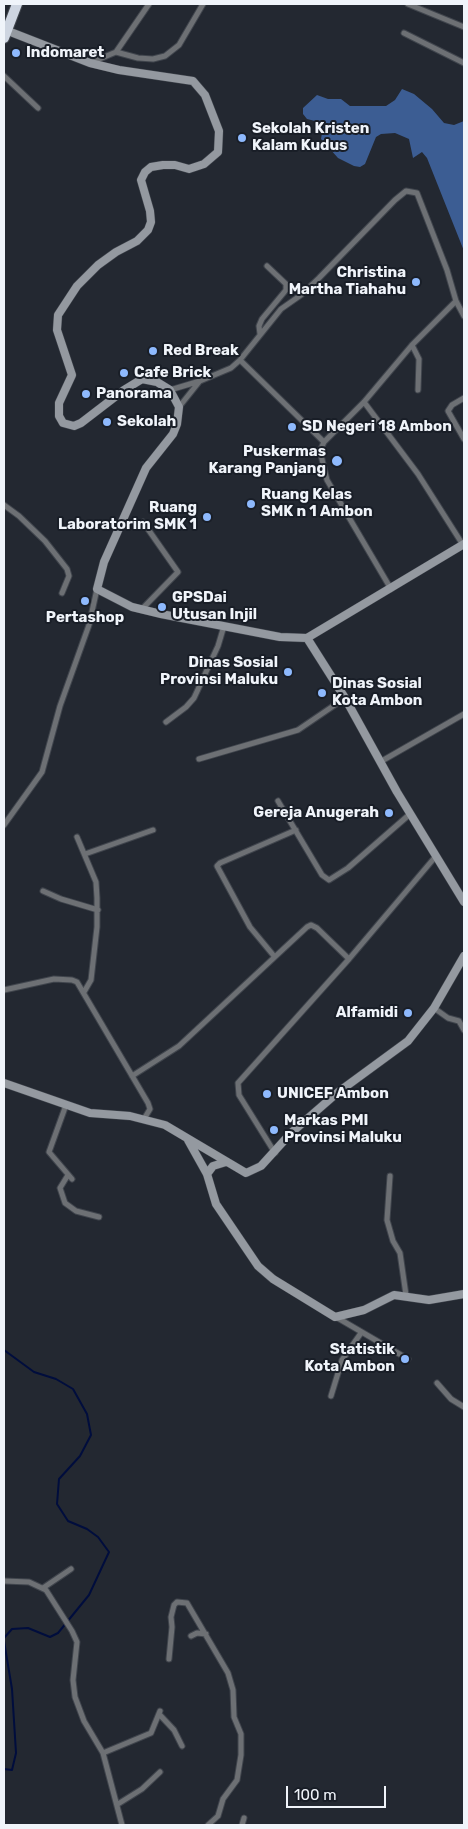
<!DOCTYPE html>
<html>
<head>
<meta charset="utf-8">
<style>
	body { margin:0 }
	#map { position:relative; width:468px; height:1829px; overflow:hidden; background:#232831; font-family:Rubik,sans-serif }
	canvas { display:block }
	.frame { position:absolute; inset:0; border:5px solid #f0f4fa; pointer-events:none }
	.scale { position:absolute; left:286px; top:1786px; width:100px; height:22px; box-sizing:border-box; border:2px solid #f0f4fa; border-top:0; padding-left:6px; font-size:15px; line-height:18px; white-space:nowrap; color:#f0f4fa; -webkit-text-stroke:4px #191e27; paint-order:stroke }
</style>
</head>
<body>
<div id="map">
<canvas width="468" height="1829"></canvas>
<div class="frame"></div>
<div class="scale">100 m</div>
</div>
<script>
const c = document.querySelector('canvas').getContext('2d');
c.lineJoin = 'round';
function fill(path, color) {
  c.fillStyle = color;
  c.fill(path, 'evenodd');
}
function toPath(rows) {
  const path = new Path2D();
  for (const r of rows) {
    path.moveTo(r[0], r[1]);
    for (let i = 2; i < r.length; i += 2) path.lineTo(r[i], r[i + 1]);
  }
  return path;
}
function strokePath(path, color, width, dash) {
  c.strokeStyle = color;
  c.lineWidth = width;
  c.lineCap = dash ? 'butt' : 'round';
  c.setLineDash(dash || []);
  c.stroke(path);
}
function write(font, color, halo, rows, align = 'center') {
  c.font = font + ' Rubik,sans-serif';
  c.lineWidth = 4;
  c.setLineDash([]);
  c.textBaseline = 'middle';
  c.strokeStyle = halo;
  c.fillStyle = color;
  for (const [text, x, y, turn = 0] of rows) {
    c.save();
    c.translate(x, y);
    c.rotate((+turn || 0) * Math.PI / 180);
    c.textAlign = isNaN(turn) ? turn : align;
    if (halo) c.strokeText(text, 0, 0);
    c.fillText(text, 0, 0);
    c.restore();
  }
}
fill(toPath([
	[402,89,414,94,432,109,444,123,454,125,464,121,464,251,427,158,422,152,413,158,409,139,395,133,381,134,376,137,365,164,360,167,354,166,338,158,321,139,323,127,319,122,307,119,303,114,303,108,317,95,328,99,341,99,350,106,386,106,395,100]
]), '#3c5d93');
strokePath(toPath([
	[4,1350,34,1372,56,1379,73,1389,87,1414,91,1435,80,1456,59,1479,57,1504,68,1521,87,1529,98,1537,109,1552,89,1595,58,1633,50,1637,28,1628,12,1629,4,1638],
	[4,1641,12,1689,16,1753,12,1770,4,1769]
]), '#000d3d', 2);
const street = toPath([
	[408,4,464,27],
	[404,33,464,63],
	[116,52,138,58,153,59,165,56,179,45,203,4],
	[90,63,116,52,149,4],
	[4,76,38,108],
	[456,301,464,316],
	[260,334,259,326,262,319,286,290,286,284,267,266],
	[412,345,419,359,418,390],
	[240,360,324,442],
	[170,390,200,381,231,368,240,360,281,309,301,295,319,278,395,200,406,191,417,193,447,270,456,301,412,345,364,402,324,442,320,451,327,480,391,589],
	[464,398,452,405,448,411,464,439],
	[364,402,418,474,463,545],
	[179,407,199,382],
	[4,505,19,516,45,541,67,569,69,576,62,593],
	[142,609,178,572,143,522],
	[166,722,186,707,194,698,218,646,224,626],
	[199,759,298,730,345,698],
	[380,762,464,714],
	[278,801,322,875,329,880,348,868,410,814],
	[4,825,42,772,60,706,89,625,97,589],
	[77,837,96,882,97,898,97,927,91,980,84,992],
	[85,854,153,830],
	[43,891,61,899,98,910],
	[274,956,250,927,217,866,220,863,296,830],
	[4,990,54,979,72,980,77,982,148,1103,150,1109,144,1119],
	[434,1008,448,1018,459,1021,464,1030],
	[132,1076,179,1046,307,927,311,925,317,928,349,959,436,856],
	[66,1105,49,1152,72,1179],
	[275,1153,239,1095,238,1083,349,959],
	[68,1175,60,1188,65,1203,76,1211,99,1217],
	[390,1176,387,1220,393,1241,400,1253,406,1295],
	[336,1317,408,1359],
	[437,1383,451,1399,464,1407],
	[331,1396,342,1360,361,1333],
	[4,1581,29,1582,46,1590,72,1631,77,1642,73,1680,75,1697,84,1721,103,1753,122,1825],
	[43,1588,71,1569],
	[191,1636,197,1633,206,1634],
	[169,1659,172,1627,171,1617,174,1605,177,1602,187,1603,228,1673,233,1690,234,1717,241,1734,241,1755,237,1780,223,1799,218,1816,208,1825],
	[159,1714,174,1730,182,1746],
	[103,1753,151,1733,160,1711],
	[118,1804,142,1789,160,1772],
	[242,1825,244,1818]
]);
const secondary = toPath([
	[8,31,90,63,119,70,193,81,205,95,219,131,218,152,204,164,189,169,175,165,163,165,151,167,145,172,141,180,150,211,151,222,148,230,137,241,116,252,98,265,77,286,58,315,57,330,72,375,59,403,59,416,63,423,74,426,81,423,124,390,142,379,157,382,170,390,179,407,177,424,173,434,146,468,104,562,97,589,132,607,161,614,280,637,307,638,464,544],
	[307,638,345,698,397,792,464,902],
	[4,1083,90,1113,130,1116,165,1125,246,1173,261,1166,291,1133,337,1093,408,1041,434,1008,464,956],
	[188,1140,207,1174,216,1204,258,1266,273,1279,335,1317,364,1310,394,1295,429,1300,464,1294],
	[207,1174,213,1166,226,1162]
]);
const highway = toPath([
	[4,38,17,4]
]);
strokePath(street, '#40454d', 7);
strokePath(secondary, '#40454d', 9);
strokePath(highway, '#40454d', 12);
strokePath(street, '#6d7074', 5);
strokePath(secondary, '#9499a0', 8);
strokePath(highway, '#ced5e1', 10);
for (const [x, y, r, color] of [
	[16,53,5,"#8eb9fd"],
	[242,138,5,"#8eb9fd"],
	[416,282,5,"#8eb9fd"],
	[153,351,5,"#8eb9fd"],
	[124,373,5,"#8eb9fd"],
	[86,394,5,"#8eb9fd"],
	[107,422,5,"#8eb9fd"],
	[292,427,5,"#8eb9fd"],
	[337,461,6,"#8eb9fd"],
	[251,504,5,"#8eb9fd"],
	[207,517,5,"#8eb9fd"],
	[85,601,5,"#8eb9fd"],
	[162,607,5,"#8eb9fd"],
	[288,672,5,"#8eb9fd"],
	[322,693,5,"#8eb9fd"],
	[389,813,5,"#8eb9fd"],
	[408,1013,5,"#8eb9fd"],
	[267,1094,5,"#8eb9fd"],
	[274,1130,5,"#8eb9fd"],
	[405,1359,5,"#8eb9fd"]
]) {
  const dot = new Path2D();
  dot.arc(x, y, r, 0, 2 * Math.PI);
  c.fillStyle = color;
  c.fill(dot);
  strokePath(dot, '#191e27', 2);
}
write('bold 15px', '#f0f4fa', '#191e27', [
	["Indomaret",26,53],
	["Sekolah Kristen",252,129],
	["Kalam Kudus",252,146],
	["Christina",406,273,"right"],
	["Martha Tiahahu",406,290,"right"],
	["Red Break",163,351],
	["Cafe Brick",134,373],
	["Panorama",96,394],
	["Sekolah",117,422],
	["SD Negeri 18 Ambon",302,427],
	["Puskermas",326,452,"right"],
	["Karang Panjang",326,469,"right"],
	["Ruang Kelas",261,495],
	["SMK n 1 Ambon",261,512],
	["Ruang",197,508,"right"],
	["Laboratorim SMK 1",197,525,"right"],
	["GPSDai",172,598],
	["Utusan Injil",172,615],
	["Pertashop",85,618,"center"],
	["Dinas Sosial",278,663,"right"],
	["Provinsi Maluku",278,680,"right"],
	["Dinas Sosial",332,684],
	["Kota Ambon",332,701],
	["Gereja Anugerah",379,813,"right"],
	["Alfamidi",398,1013,"right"],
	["UNICEF Ambon",277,1094],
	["Markas PMI",284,1121],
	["Provinsi Maluku",284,1138],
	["Statistik",395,1350,"right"],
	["Kota Ambon",395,1367,"right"]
], 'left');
</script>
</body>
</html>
